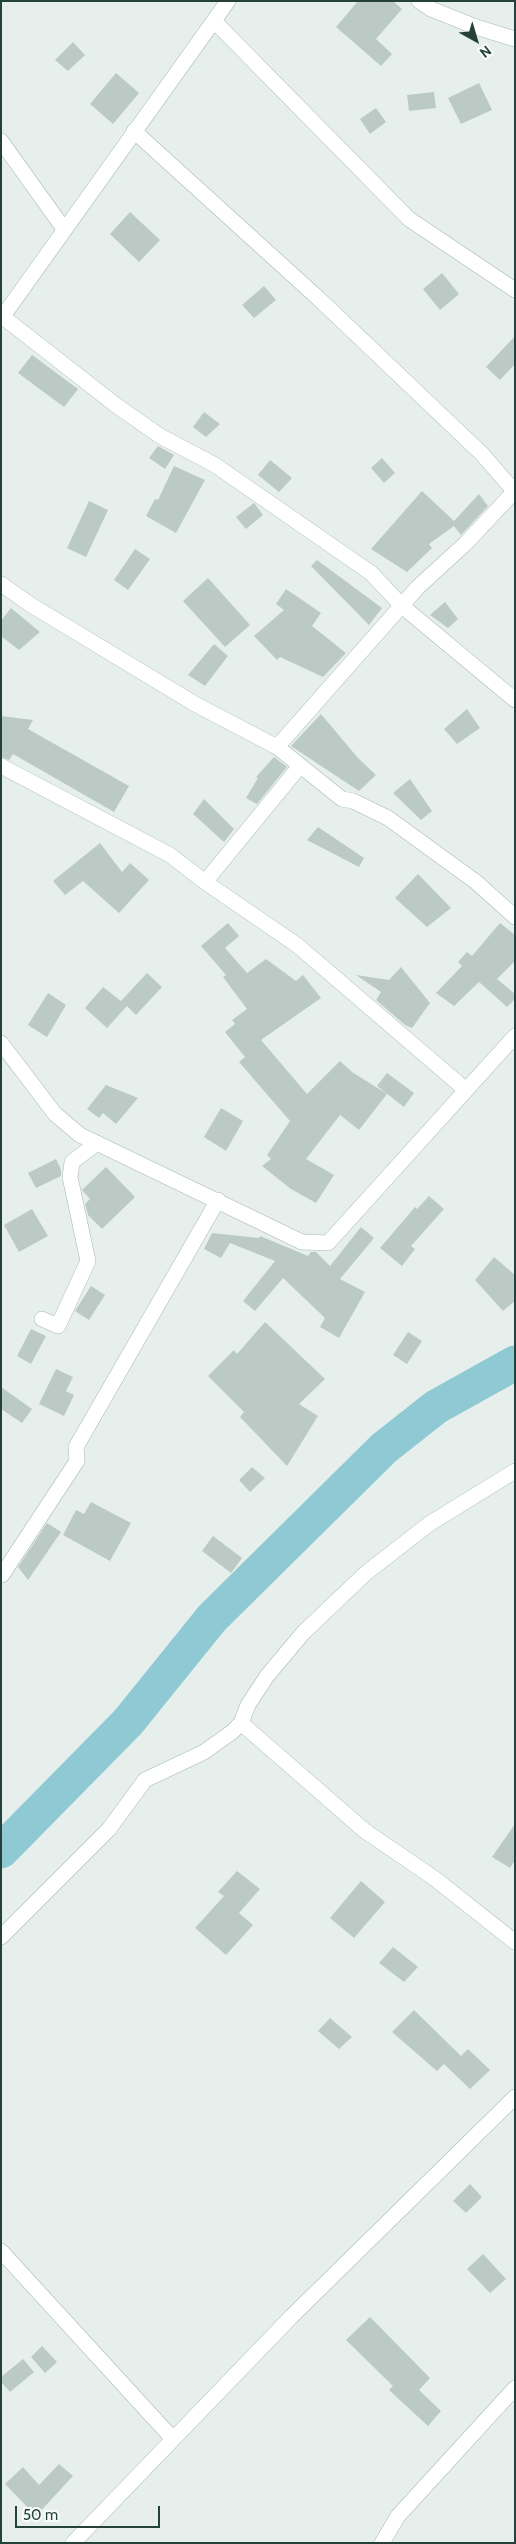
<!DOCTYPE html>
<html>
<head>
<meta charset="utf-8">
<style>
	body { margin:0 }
	#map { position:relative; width:516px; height:2544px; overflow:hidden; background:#e6efeb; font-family:Cabin,sans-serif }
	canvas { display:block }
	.frame { position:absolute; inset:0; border:2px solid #24423a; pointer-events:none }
	.north { position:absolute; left:451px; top:15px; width:50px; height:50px; -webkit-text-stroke:4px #f7fbf9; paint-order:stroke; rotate:141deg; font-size:14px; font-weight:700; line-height:20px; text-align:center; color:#24423a }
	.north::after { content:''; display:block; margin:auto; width:18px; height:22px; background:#24423a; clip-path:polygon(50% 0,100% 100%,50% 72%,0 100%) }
	.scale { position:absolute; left:15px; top:2506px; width:145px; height:22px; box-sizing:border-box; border:2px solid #24423a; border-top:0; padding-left:6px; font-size:15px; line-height:18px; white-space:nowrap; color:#24423a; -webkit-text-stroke:4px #f7fbf9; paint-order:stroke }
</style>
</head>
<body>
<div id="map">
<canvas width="516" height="2544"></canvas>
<div class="frame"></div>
<div class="north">N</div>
<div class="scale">50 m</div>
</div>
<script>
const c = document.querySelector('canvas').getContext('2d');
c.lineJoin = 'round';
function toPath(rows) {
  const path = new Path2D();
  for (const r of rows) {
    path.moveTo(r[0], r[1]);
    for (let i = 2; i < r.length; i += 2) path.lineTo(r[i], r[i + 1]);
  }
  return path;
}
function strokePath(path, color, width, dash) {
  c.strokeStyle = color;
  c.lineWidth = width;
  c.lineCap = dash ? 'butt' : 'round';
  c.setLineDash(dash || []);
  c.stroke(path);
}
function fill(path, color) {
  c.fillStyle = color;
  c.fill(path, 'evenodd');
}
strokePath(toPath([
	[1,1851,128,1722,212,1618,384,1448,436,1407,515,1363]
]), '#8ec9d4', 35);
fill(toPath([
	[358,1,393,1,402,9,376,39,392,54,381,66,336,27],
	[73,42,85,55,68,71,55,60],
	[116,73,139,93,113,124,90,104],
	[479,83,492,110,461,124,448,98],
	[434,92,436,108,409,111,407,95],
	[376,108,386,122,370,134,360,119],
	[130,212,160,240,139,262,110,234],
	[442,273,459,294,440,310,423,289],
	[264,286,276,300,254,318,242,305],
	[515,336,515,364,500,380,486,367],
	[32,355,78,389,64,407,18,373],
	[204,412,220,424,206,437,193,427],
	[158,446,174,455,165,469,149,458],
	[382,458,395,473,384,483,371,468],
	[270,460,292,478,279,492,258,475],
	[174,466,205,480,176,533,146,516,155,499,158,500],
	[422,491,454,521,479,494,488,506,461,535,454,526,429,544,432,548,407,572,371,549],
	[89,501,108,510,86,557,67,548],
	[254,503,263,515,246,529,236,517],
	[135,549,150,559,128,590,114,580],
	[317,560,382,608,369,625,311,566],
	[208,578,250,625,225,647,183,601],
	[286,589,321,613,312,626,346,653,323,677,280,657,277,660,254,636,284,610,276,604],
	[445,602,458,619,448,628,430,615],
	[11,608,40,632,19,650,1,636,1,621],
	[214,644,228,656,205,686,188,675],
	[467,709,480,728,457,744,444,729],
	[321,714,358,758,376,775,359,791,291,746],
	[1,716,33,720,28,729,129,786,114,812,13,754,9,760,1,757],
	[274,757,287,767,257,804,246,798,258,778,256,777],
	[410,779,432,811,421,820,393,793],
	[204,799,234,829,224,842,193,814],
	[318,827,364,858,359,867,307,840],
	[100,843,122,872,130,863,149,880,119,913,83,881,65,895,53,881],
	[418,874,451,908,427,927,395,898],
	[228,923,239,936,225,948,247,973,266,959,296,981,303,975,321,998,261,1040,307,1094,340,1061,352,1072,387,1094,359,1130,340,1115,306,1159,334,1175,316,1203,291,1189,262,1166,271,1159,267,1155,290,1121,239,1062,245,1057,225,1032,235,1024,232,1020,247,1009,223,977,226,975,201,946],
	[500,923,515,935,515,961,497,979,515,994,515,999,507,1007,479,982,454,1006,436,993,462,966,458,962,467,952,472,956],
	[401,967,430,1003,412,1028,405,1025,376,1000,381,992,356,975,389,980],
	[147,973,162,987,136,1015,127,1006,107,1028,85,1008,103,987,121,1001],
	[48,993,66,1005,47,1037,28,1025],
	[387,1073,414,1093,404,1107,377,1086],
	[106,1085,138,1098,116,1124,103,1113,99,1118,87,1109],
	[221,1108,243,1121,226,1151,204,1137],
	[56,1159,61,1170,61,1176,36,1188,28,1173],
	[106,1167,135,1197,102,1229,88,1215,85,1204,90,1199,82,1190],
	[429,1196,444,1209,411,1246,415,1249,402,1266,380,1248,415,1207,417,1209],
	[32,1209,48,1236,19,1252,4,1225],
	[361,1227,374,1238,340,1279,365,1292,339,1338,320,1327,325,1318,283,1278,255,1311,243,1301,275,1261,230,1243,221,1258,204,1249,212,1233,259,1238,260,1236,308,1256,311,1252,316,1252,330,1266],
	[494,1257,515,1275,515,1301,503,1311,475,1280],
	[91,1286,105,1295,89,1320,75,1311],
	[265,1322,325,1379,299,1404,318,1416,287,1466,240,1417,244,1412,208,1376,234,1350,237,1354],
	[31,1329,46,1336,31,1364,17,1356],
	[408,1332,422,1341,407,1364,393,1355],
	[56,1369,73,1377,66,1391,74,1395,64,1416,39,1404],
	[1,1387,32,1409,22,1423,1,1409],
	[252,1467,265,1478,250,1492,239,1480],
	[91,1502,131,1523,110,1561,63,1535,76,1510,84,1514],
	[47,1523,61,1532,28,1580,18,1567],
	[213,1536,242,1558,231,1573,202,1551],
	[515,1824,515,1860,510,1868,492,1857],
	[237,1871,260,1889,239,1913,253,1925,226,1955,195,1928,224,1896,218,1892],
	[361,1881,385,1902,354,1938,330,1918],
	[393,1947,418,1967,404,1982,379,1963],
	[414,2010,461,2056,468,2049,490,2070,470,2089,444,2064,437,2071,392,2032],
	[330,2018,352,2037,339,2049,318,2031],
	[470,2184,482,2197,466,2213,453,2201],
	[483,2254,506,2279,490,2293,467,2269],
	[370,2317,430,2378,419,2390,441,2411,428,2426,389,2390,393,2386,346,2340],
	[42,2346,57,2362,45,2373,31,2357],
	[23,2359,34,2372,10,2392,1,2382,1,2377],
	[59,2464,73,2476,36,2516,5,2484,23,2467,39,2485]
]), '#bbcac4');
const street = toPath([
	[419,1,431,9,476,27,515,39],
	[214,21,409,219,515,290],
	[134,131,318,298,482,454,515,492],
	[1,141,64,229],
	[3,317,117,406,160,436,215,465,371,573,402,606,515,700],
	[1,584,31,605,195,704,277,747,342,799,353,801,388,818,476,882,515,917],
	[277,747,418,587,465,544,514,492],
	[1,766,170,855,205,882,297,945,466,1090],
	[205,882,300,766],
	[1,1043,55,1114,80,1135,302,1242,328,1243,515,1036],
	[42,1319,58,1326,88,1261,70,1177,72,1162,97,1143],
	[2,1575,77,1461,76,1447,218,1200],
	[241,1723,365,1831,434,1878,515,1942],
	[1,1937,109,1829,145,1780,204,1752,232,1732,241,1723,248,1705,267,1676,303,1633,366,1573,429,1524,515,1471],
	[1,2251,173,2439],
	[73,2543,292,2316,515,2097],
	[382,2543,398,2516,515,2388]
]);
const secondary = toPath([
	[1,319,228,1]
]);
strokePath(street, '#a8b8b2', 16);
strokePath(secondary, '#a4bbb3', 16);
strokePath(street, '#fff', 15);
strokePath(secondary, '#fff', 15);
</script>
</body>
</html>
